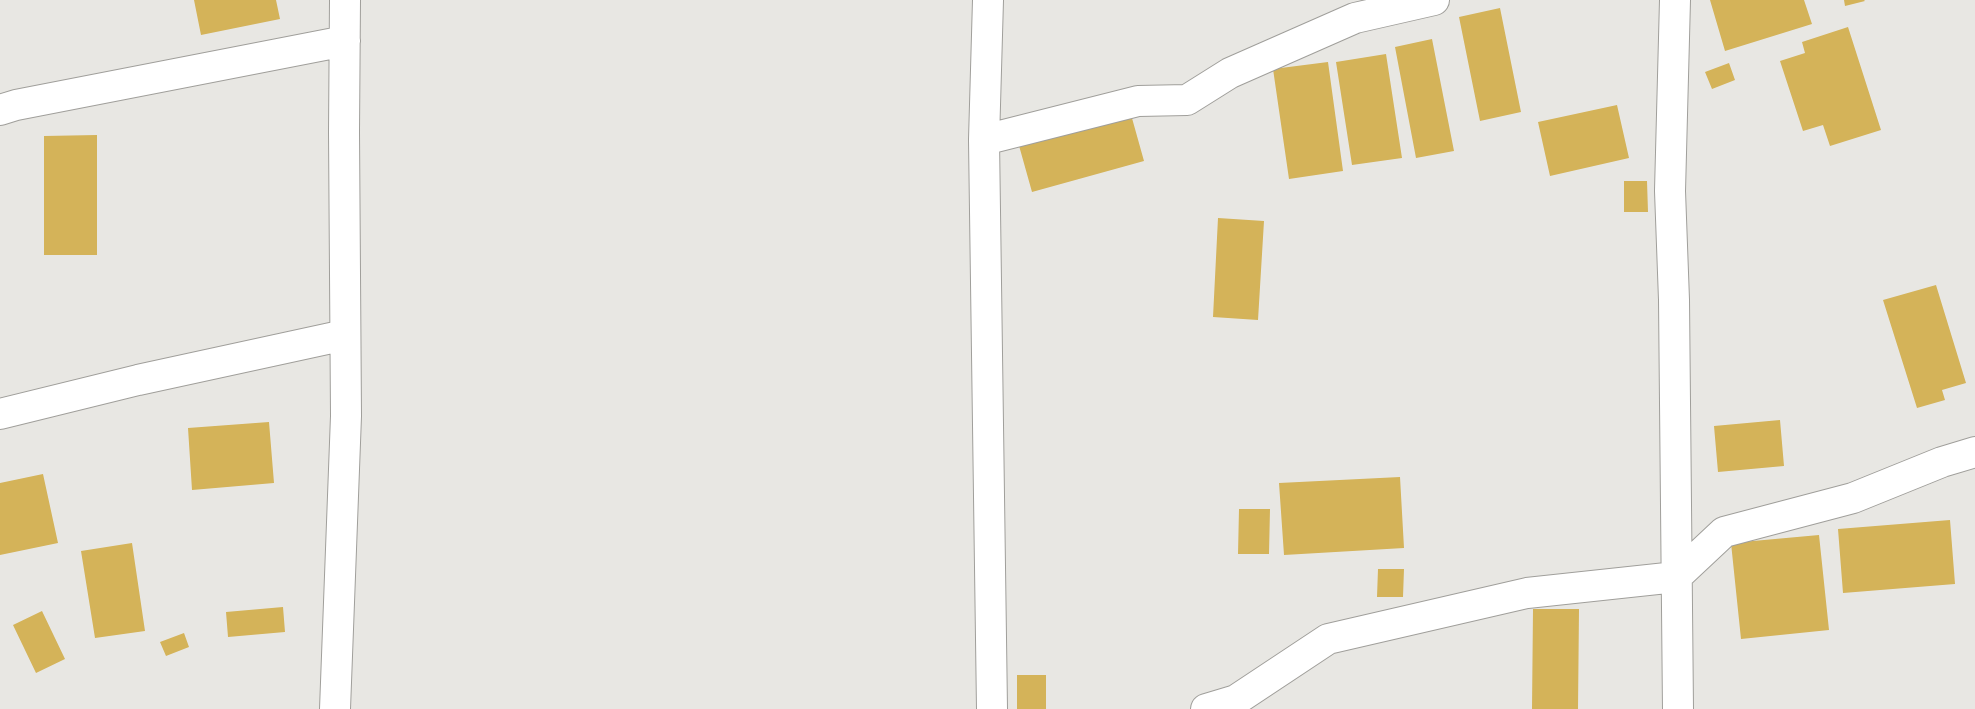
<!DOCTYPE html>
<html>
<head>
<meta charset="utf-8">
<style>
	body { margin:0 }
	canvas { display:block; background:#e8e7e3 }
</style>
</head>
<body>
<canvas width="1975" height="709"></canvas>
<script>
const c = document.querySelector('canvas').getContext('2d');
c.lineJoin = 'round';
function fill(path, color) {
  c.fillStyle = color;
  c.fill(path, 'evenodd');
}
function toPath(rows) {
  const path = new Path2D();
  for (const r of rows) {
    path.moveTo(r[0], r[1]);
    for (let i = 2; i < r.length; i += 2) path.lineTo(r[i], r[i + 1]);
  }
  return path;
}
function strokePath(path, color, width, dash) {
  c.strokeStyle = color;
  c.lineWidth = width;
  c.lineCap = dash ? 'butt' : 'round';
  c.setLineDash(dash || []);
  c.stroke(path);
}
fill(toPath([
	[194,0,276,0,280,19,201,35],
	[1710,0,1804,0,1812,24,1725,51],
	[1844,0,1864,0,1865,1,1845,6],
	[1500,8,1521,112,1480,121,1459,17],
	[1848,27,1881,130,1830,146,1823,125,1803,131,1780,61,1805,53,1802,42],
	[1432,39,1454,151,1416,158,1395,47],
	[1386,54,1402,158,1352,165,1336,62],
	[1328,62,1343,171,1289,179,1273,69],
	[1729,63,1735,80,1712,89,1705,72],
	[1617,105,1629,158,1550,176,1538,122],
	[1130,111,1144,161,1032,192,1018,142],
	[97,135,97,255,44,255,44,136],
	[1624,181,1647,181,1648,212,1624,212],
	[1218,218,1264,221,1258,320,1213,317],
	[1936,285,1966,383,1942,390,1945,400,1917,408,1883,300],
	[1780,420,1784,466,1718,472,1714,426],
	[269,422,274,483,192,490,188,428],
	[43,474,58,543,0,555,0,483],
	[1400,477,1404,548,1284,555,1279,483],
	[1239,509,1270,509,1269,554,1238,554],
	[1950,520,1955,584,1843,593,1838,529],
	[1819,535,1829,630,1741,639,1731,543],
	[132,543,145,631,95,638,81,551],
	[1378,569,1404,569,1403,597,1377,597],
	[283,607,285,632,228,637,226,612],
	[1533,609,1579,609,1578,709,1532,709],
	[42,611,65,659,36,673,13,625],
	[184,633,189,647,166,656,160,642],
	[1017,675,1046,675,1046,709,1017,709]
]), '#d4b359');
const minor = toPath([
	[988,0,984,140,992,709],
	[1675,0,1670,191,1674,300,1678,709],
	[0,110,16,105,345,41],
	[984,140,1138,101,1187,100,1230,73,1355,18,1434,0],
	[0,414,138,380,345,335],
	[335,709,346,416,344,132,345,0],
	[1206,709,1236,700,1328,639,1527,593,1676,577,1724,532,1853,498,1942,462,1975,452]
]);
strokePath(minor, '#a09f9b', 32);
strokePath(minor, '#fff', 30);
</script>
</body>
</html>
